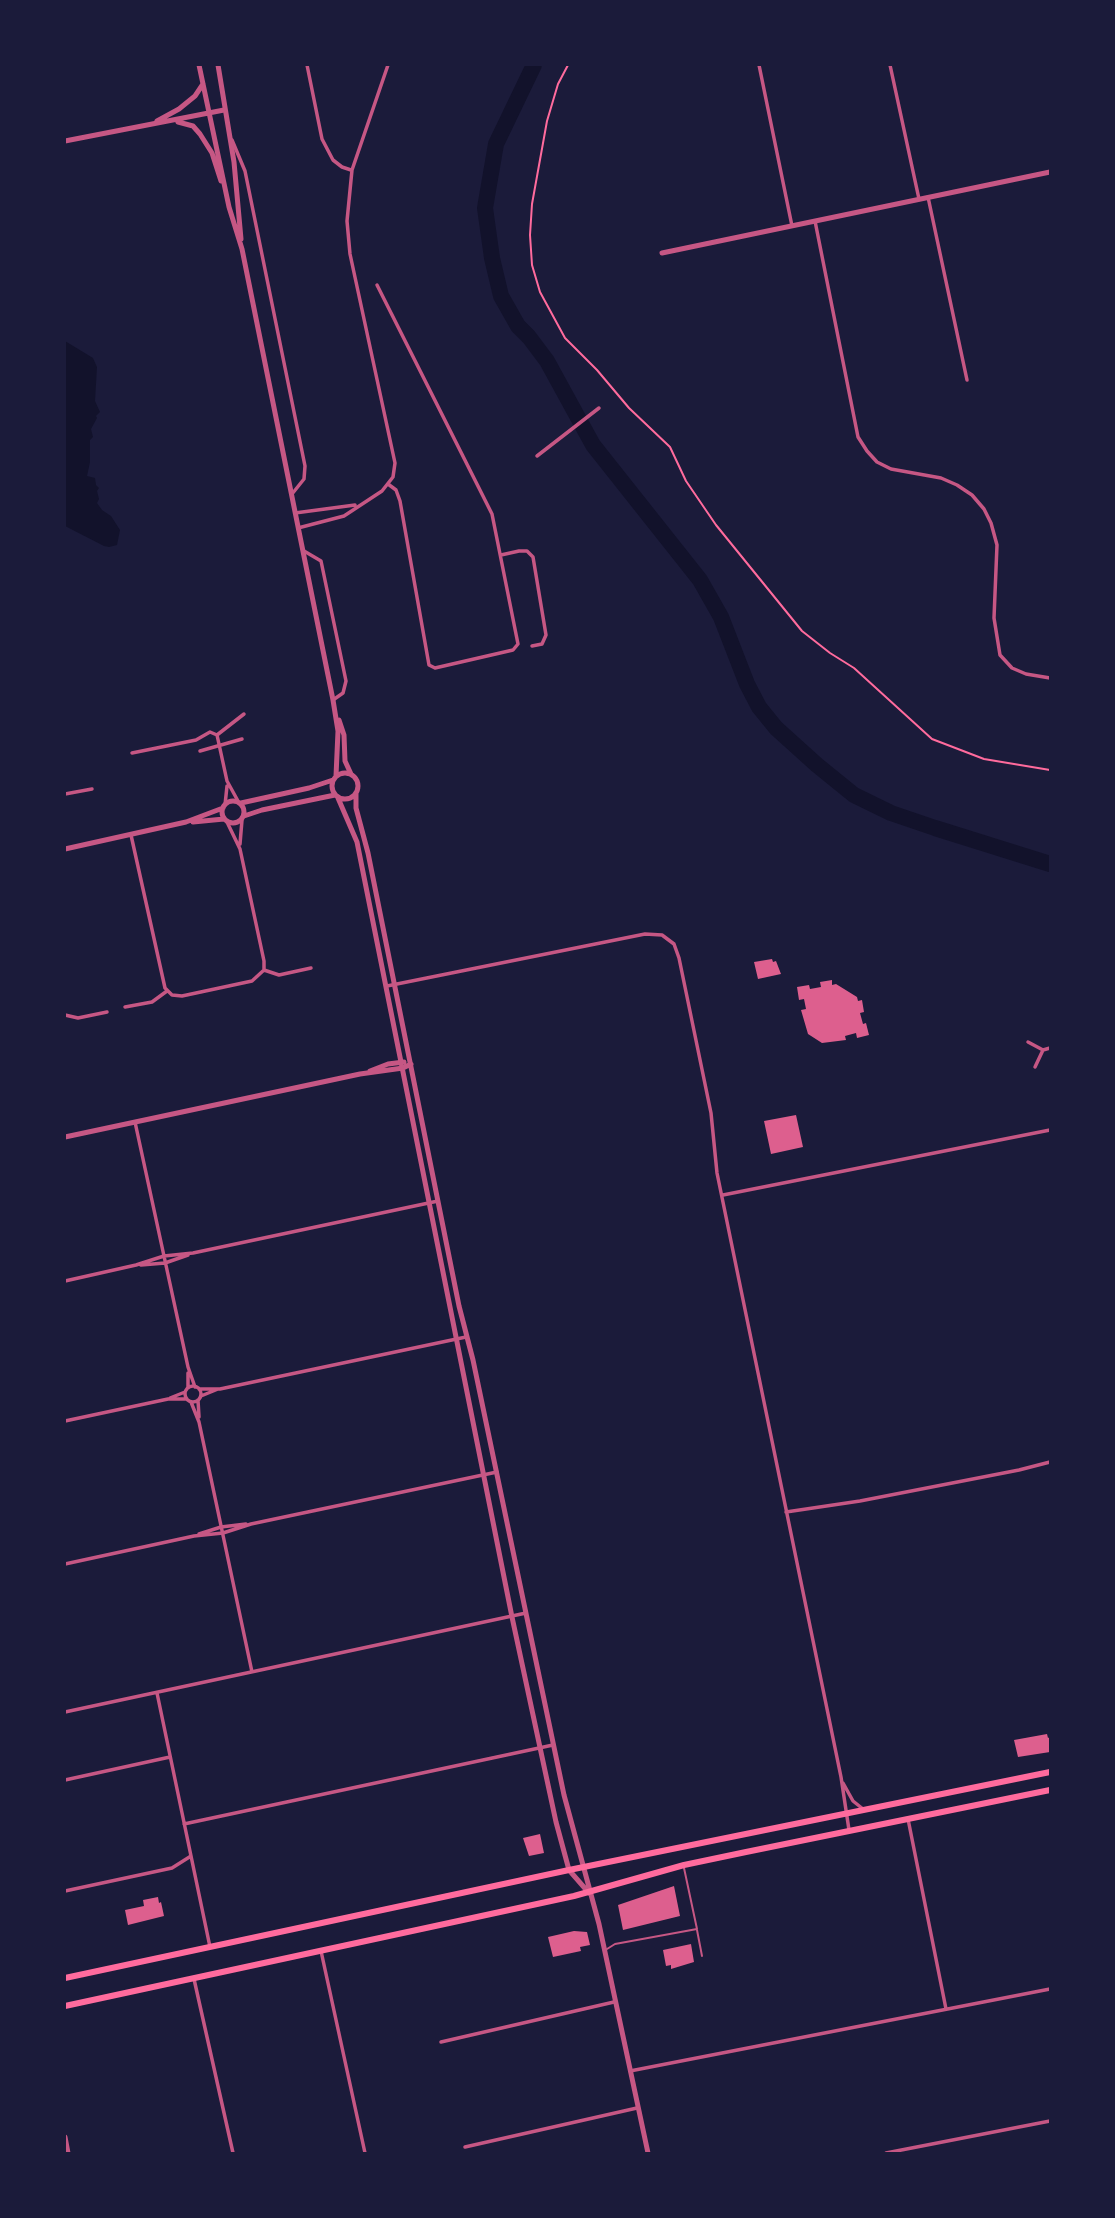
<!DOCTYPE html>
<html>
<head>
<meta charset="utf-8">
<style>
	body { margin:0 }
	#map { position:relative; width:1115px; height:2218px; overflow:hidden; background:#1b1b3a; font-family:Barlow,sans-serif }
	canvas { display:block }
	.frame { position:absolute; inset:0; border:66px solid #1b1b3a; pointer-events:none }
</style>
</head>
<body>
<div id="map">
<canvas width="1115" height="2218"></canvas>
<div class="frame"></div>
</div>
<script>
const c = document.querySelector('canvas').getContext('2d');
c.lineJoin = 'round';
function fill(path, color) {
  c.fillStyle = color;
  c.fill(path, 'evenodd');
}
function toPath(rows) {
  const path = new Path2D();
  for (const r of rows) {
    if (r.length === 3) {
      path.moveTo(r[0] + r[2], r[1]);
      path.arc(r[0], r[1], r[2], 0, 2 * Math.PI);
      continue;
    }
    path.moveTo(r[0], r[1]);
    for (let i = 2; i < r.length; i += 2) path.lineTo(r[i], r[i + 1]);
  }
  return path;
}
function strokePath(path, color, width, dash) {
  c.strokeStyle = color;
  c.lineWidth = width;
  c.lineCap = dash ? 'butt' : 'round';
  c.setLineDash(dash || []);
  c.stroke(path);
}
fill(toPath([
	[65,341,93,358,97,367,95,401,100,412,96,416,97,418,91,429,93,437,90,440,90,462,87,476,95,478,96,485,99,488,97,491,99,499,97,503,102,510,111,516,120,530,117,545,109,547,104,546,65,526]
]), '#12122b');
strokePath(toPath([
	[534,65,496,144,485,208,492,258,501,296,518,326,529,337,547,361,593,445,700,580,721,617,747,684,759,707,776,728,817,765,854,795,891,813,935,828,1050,864]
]), '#12122b', 16);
fill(toPath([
	[772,959,773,962,776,961,781,974,758,979,754,962],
	[832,980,832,985,836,984,857,997,858,1001,862,1000,864,1012,860,1013,863,1024,866,1023,869,1035,857,1038,856,1033,845,1036,846,1040,822,1043,808,1034,801,1010,806,1009,804,999,799,1000,797,987,809,985,810,989,821,987,820,982],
	[796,1115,803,1147,771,1154,764,1121],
	[1047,1734,1048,1738,1050,1737,1050,1752,1018,1757,1014,1740],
	[540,1834,544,1853,529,1856,523,1838],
	[674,1886,680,1916,623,1930,618,1905],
	[158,1897,159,1903,161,1902,164,1916,128,1925,125,1910,144,1906,143,1900],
	[574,1931,587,1932,590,1945,580,1947,581,1951,553,1957,548,1937],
	[691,1944,694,1962,671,1969,671,1965,666,1966,663,1950]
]), '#dd5f8e');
strokePath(toPath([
	[568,65,558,84,547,121,532,204,530,235,532,265,540,292,565,338,597,370,629,408,670,447,686,481,716,525,802,631,830,653,854,668,932,739,984,759,1050,770]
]), '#ff6b9d', 2);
strokePath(toPath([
	[697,1930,702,1956],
	[607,1949,615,1944,697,1929,684,1868]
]), '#c65784', 2);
strokePath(toPath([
	[307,65,322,139,333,160,342,167,351,170],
	[759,65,792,226],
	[890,65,919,199],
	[232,140,245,171,305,466,304,479,292,494],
	[928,197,967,380],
	[815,221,858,437,867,451,877,462,891,469,941,478,957,485,972,495,984,509,991,523,997,545,994,618,1000,655,1012,668,1026,674,1050,678],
	[377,285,492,514,518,644,513,650,435,668,429,665,400,501,396,490,388,484],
	[537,456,599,408],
	[295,513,355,505],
	[298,528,344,516,382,491,393,477,395,463,350,254,347,221,352,170,388,65],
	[304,551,321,561,346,681,343,693,333,700],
	[501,555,519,551,527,551,533,557,546,635,542,644,532,646],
	[217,735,244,714],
	[200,751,242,739],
	[132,753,196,740,210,732,217,735,227,781,238,801],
	[65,794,92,789],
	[225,805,227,786],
	[131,835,165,988,172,995,182,996,252,981,264,970,264,961,240,849,227,822],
	[240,844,242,820],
	[264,970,279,975,311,968],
	[387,986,645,934,662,935,674,944,679,958,711,1113,717,1173,841,1777,849,1830],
	[125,1007,152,1002,167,991],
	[65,1015,78,1018,107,1012],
	[1028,1042,1043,1050,1035,1067],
	[1043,1050,1050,1048],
	[135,1122,188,1367,195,1387],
	[723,1195,1050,1130],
	[141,1265,165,1263,188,1255],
	[65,1281,136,1265,164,1256,193,1253,438,1201],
	[188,1373,188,1388],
	[193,1394,8],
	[199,1389,220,1389,466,1337],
	[201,1396,218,1389],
	[170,1398,185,1392],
	[198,1400,199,1417],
	[191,1402,199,1422,252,1672],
	[65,1421,168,1399,187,1399],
	[786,1512,860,1501,1019,1470,1050,1462],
	[199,1534,221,1527,246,1524],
	[65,1564,194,1536,223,1533,251,1524,497,1472],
	[157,1693,210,1947],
	[65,1712,526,1613],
	[65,1780,170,1757],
	[843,1783,853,1801,863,1809],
	[908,1819,946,2009],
	[184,1824,553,1745],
	[65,1891,172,1868,191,1856],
	[321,1951,365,2153],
	[194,1979,233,2153],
	[441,2042,614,2002],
	[630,2071,1050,1989],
	[465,2147,637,2108],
	[886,2153,1050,2121]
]), '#c65784', 3.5);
strokePath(toPath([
	[199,65,229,207,242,249,333,700,338,731,336,776],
	[218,65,234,162,241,239],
	[157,121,179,109,195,96,203,84],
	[178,122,193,126,200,134,212,153,221,181],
	[65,141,224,110],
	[662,253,1050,172],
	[339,720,344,735,345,761,351,774],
	[345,786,13],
	[356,793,356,808,368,853,459,1306,473,1360,564,1795,599,1924,648,2153],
	[338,798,357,842,512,1617,556,1822,569,1870,589,1893],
	[233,812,11],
	[241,803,309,788,333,780],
	[244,816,262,810,335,795],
	[193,822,224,819],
	[65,849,186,822,223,808],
	[370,1071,388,1064,404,1062],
	[65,1137,360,1074,403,1068,411,1064],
	[65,2137,68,2153]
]), '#c65784', 5);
strokePath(toPath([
	[65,1978,569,1870,1050,1772],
	[65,2006,574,1896,684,1865,746,1852,1050,1790]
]), '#ff6b9d', 6);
</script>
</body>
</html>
